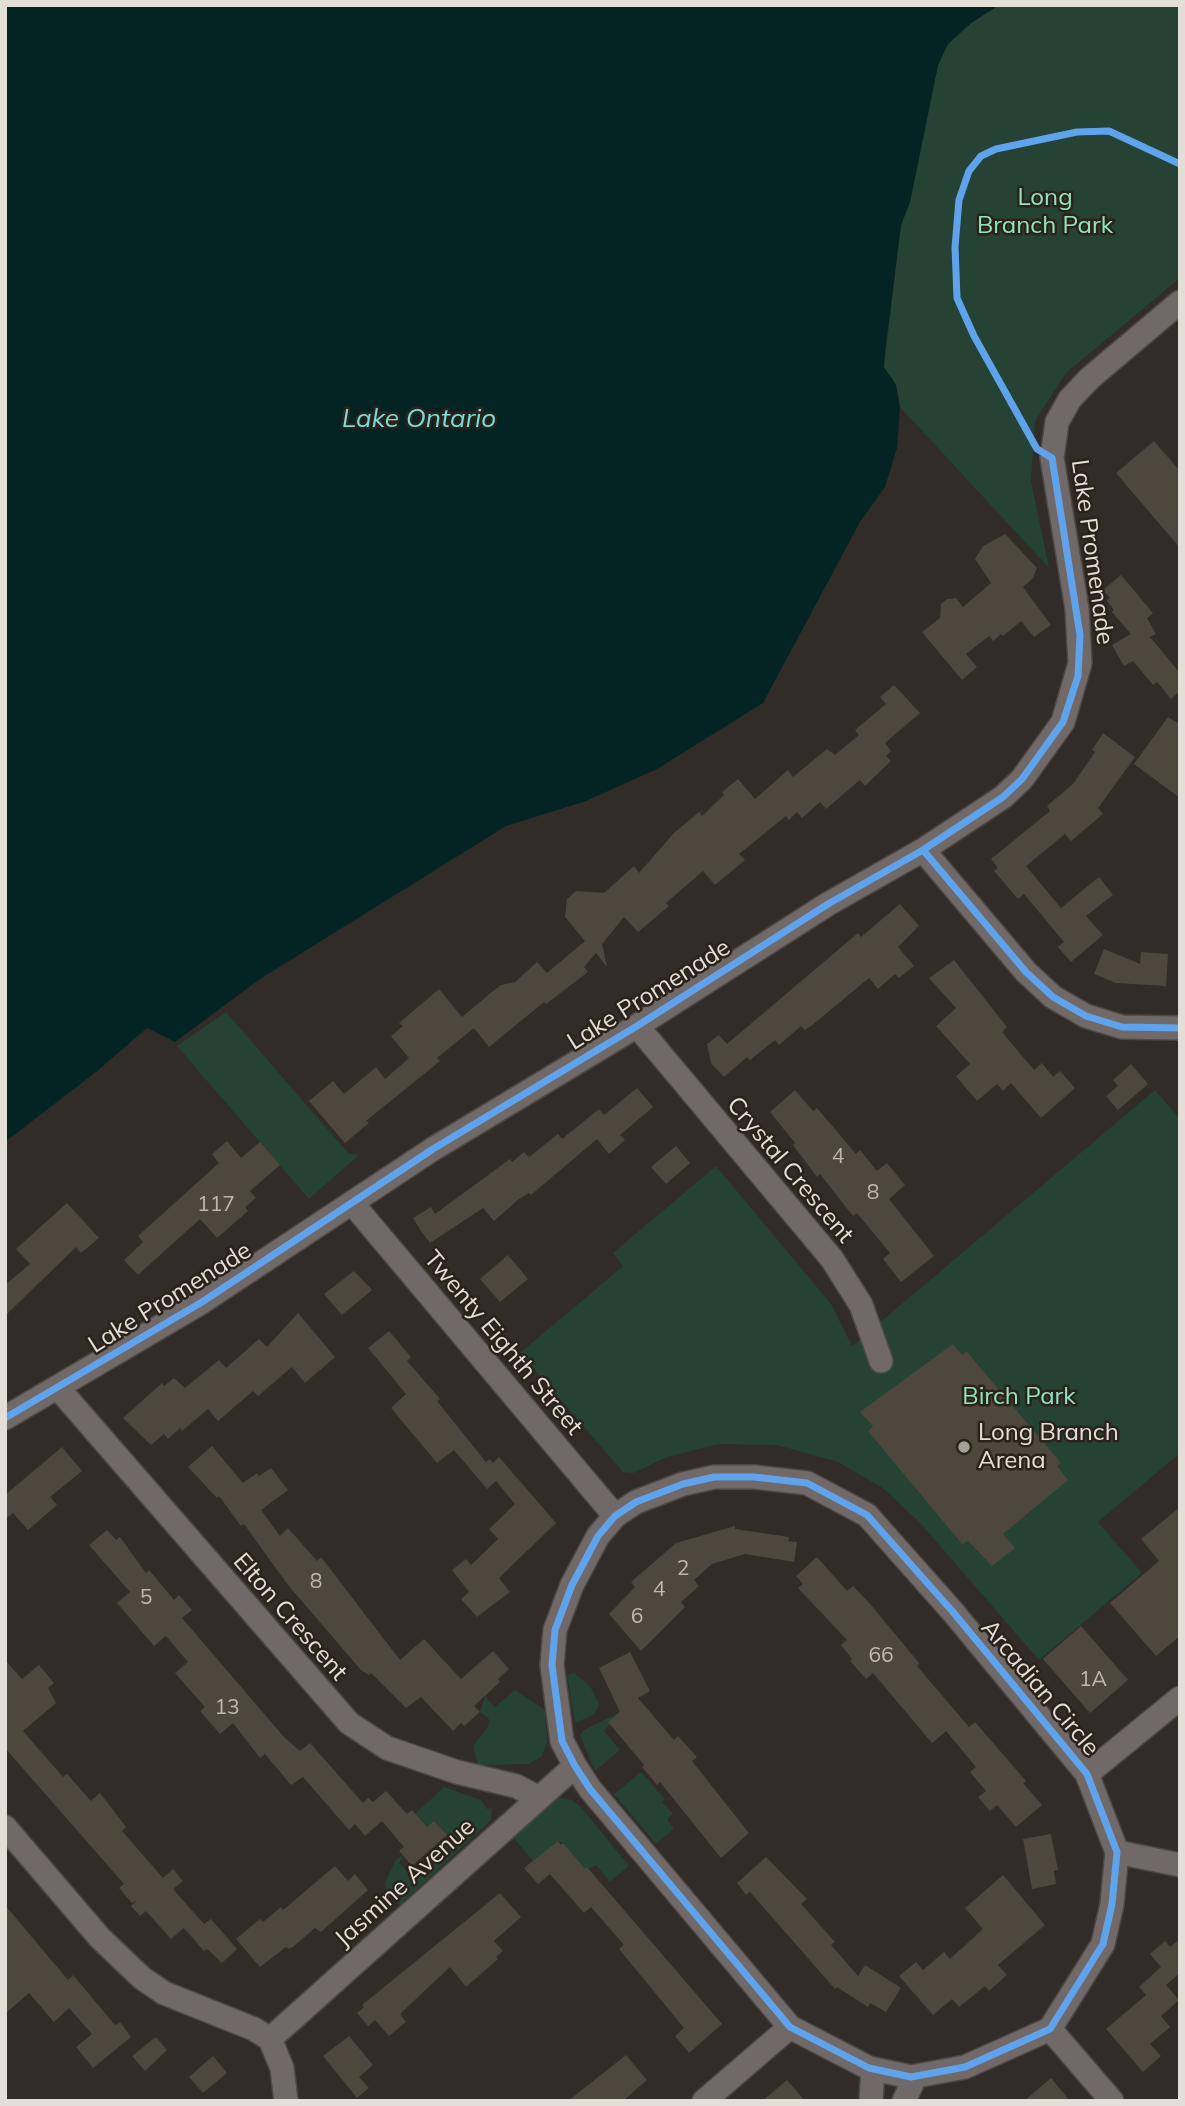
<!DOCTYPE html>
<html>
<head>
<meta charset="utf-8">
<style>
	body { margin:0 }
	#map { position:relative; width:1185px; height:2106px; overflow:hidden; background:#312c27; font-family:Mulish,sans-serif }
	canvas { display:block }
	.frame { position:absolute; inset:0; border:7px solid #e3ded8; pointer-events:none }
</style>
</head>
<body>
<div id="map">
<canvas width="1185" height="2106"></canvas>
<div class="frame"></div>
</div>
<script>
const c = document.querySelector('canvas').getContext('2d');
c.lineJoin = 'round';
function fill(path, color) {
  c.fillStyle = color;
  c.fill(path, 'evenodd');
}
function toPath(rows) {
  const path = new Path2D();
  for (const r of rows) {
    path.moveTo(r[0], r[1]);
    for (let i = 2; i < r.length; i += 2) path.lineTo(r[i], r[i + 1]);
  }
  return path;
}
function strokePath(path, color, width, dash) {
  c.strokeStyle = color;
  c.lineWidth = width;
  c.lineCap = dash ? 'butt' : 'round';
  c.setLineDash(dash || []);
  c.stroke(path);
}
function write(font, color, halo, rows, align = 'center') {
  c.font = font + ' Mulish,sans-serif';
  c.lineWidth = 5;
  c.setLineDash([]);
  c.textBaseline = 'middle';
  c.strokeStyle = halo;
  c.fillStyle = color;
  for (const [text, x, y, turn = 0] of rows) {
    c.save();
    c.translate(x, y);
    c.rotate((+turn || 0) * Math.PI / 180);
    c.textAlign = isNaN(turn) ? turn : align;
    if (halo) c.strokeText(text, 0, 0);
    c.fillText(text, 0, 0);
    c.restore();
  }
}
fill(toPath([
	[999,5,1180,5,1180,278,1066,373,1035,421,1031,481,1049,568,900,407,896,385,884,367,901,225,910,202,938,65,948,44,971,23],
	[226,1012,348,1153,359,1155,309,1199,177,1046],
	[1155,1090,1180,1119,1180,1453,1098,1522,1142,1573,1039,1660,921,1524,883,1488,838,1462,777,1445,718,1444,667,1457,633,1473,623,1472,520,1353,623,1266,613,1253,716,1166,831,1304,852,1346],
	[574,1673,590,1686,599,1705,593,1715,575,1723,567,1675],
	[515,1690,545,1710,547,1742,542,1756,529,1764,478,1765,473,1746,488,1727,489,1719,480,1712,485,1696,495,1707],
	[620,1712,604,1731,620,1750,595,1771,580,1735,584,1730],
	[641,1772,665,1799,662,1802,673,1814,667,1819,674,1829,656,1844,614,1794],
	[444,1787,481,1800,487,1809,492,1808,491,1820,400,1905,386,1890,385,1883,395,1861,401,1856,403,1858,399,1863,410,1875,449,1842,435,1821,427,1827,415,1814],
	[558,1797,572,1800,581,1807,629,1866,610,1882,596,1865,580,1873,564,1843,558,1841,533,1861,513,1837]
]), '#254235');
fill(toPath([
	[5,5,999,5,971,23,948,44,938,65,910,202,901,225,885,352,884,367,896,385,900,407,897,448,885,487,860,522,763,703,657,769,586,801,506,826,260,979,175,1042,147,1028,96,1072,5,1142]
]), '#042423');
fill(toPath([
	[1154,441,1180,471,1180,548,1116,473],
	[1005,534,1037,568,1033,578,1023,587,1051,625,1034,637,1021,621,1003,636,1001,634,993,641,989,636,966,654,977,667,962,680,922,632,940,618,941,604,947,599,956,598,963,607,991,583,975,559,983,546],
	[1121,575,1153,613,1147,618,1156,634,1150,637,1180,673,1180,691,1171,699,1157,682,1153,685,1133,661,1124,666,1112,645,1131,634,1112,612,1114,610,1107,601,1110,598,1103,590],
	[894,685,920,713,885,743,891,751,886,756,891,761,865,786,860,780,826,809,820,802,802,818,797,812,789,820,786,816,739,854,745,860,715,885,703,871,666,903,669,906,638,932,624,917,602,944,607,967,596,953,584,967,588,972,546,1004,544,1002,489,1047,474,1028,437,1058,440,1061,366,1121,369,1123,345,1143,309,1101,333,1081,344,1094,376,1067,385,1079,409,1058,391,1036,403,1026,399,1023,439,989,462,1017,493,991,501,985,515,982,537,962,547,973,585,941,565,917,567,899,576,891,604,893,634,866,639,873,674,833,699,812,702,816,724,795,722,792,738,779,755,799,788,770,793,777,827,749,835,755,859,735,855,730,886,704,880,697],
	[1168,717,1180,724,1180,798,1134,764],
	[1103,733,1135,757,1098,808,1103,814,1071,841,1065,834,1026,866,1061,908,1099,877,1113,895,1086,916,1103,935,1071,962,1058,947,1064,942,1024,894,1018,899,994,871,998,868,991,859,1050,811,1047,806,1073,784,1095,752,1092,750],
	[900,904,919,926,898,947,914,966,899,978,895,974,878,989,869,978,811,1026,805,1030,801,1026,779,1045,775,1040,750,1060,747,1057,724,1077,711,1063,707,1044,719,1035,727,1044,858,933,861,937],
	[1104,949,1140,964,1141,952,1168,954,1166,986,1116,983,1094,974],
	[954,960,1007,1027,1002,1032,1034,1070,1042,1063,1053,1077,1060,1071,1075,1088,1041,1118,1011,1083,1003,1091,997,1084,977,1101,956,1076,970,1064,936,1026,956,1008,929,978],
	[1131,1064,1148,1084,1118,1110,1106,1096,1118,1086,1113,1080],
	[637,1088,653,1107,620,1135,625,1140,609,1154,597,1139,531,1195,529,1193,519,1199,494,1221,483,1208,430,1243,421,1231,413,1218,431,1207,435,1214,510,1159,512,1162,524,1152,529,1157,558,1134,562,1139,599,1109,604,1115],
	[795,1090,813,1111,817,1108,856,1154,860,1150,877,1171,887,1163,905,1185,889,1199,934,1256,901,1282,883,1259,890,1253,857,1213,853,1216,820,1174,817,1177,793,1145,795,1143,770,1112],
	[227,1141,241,1158,260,1142,280,1165,250,1191,256,1198,245,1207,248,1211,217,1238,200,1219,138,1275,124,1260,143,1242,138,1236,219,1163,212,1154],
	[676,1146,690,1163,666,1184,651,1167],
	[67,1203,99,1238,81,1253,76,1247,5,1316,5,1285,30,1264,16,1249],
	[508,1255,528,1279,500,1302,480,1279],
	[354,1271,372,1290,342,1315,324,1294],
	[298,1313,335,1357,305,1383,292,1367,258,1396,253,1391,218,1421,208,1409,182,1431,180,1428,168,1439,164,1434,151,1445,123,1418,162,1383,164,1386,174,1378,185,1388,219,1360,226,1368,259,1339,267,1347],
	[389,1331,411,1357,407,1361,440,1399,437,1401,486,1462,490,1459,493,1463,499,1457,556,1523,499,1578,510,1592,477,1617,461,1599,469,1592,452,1570,466,1559,471,1565,498,1539,489,1529,515,1504,496,1481,487,1489,454,1450,437,1463,391,1408,406,1394,368,1348],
	[953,1344,962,1355,967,1352,1061,1463,1057,1466,1068,1480,1003,1534,1015,1548,992,1566,968,1541,962,1544,868,1431,873,1426,860,1412],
	[212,1446,243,1483,257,1473,259,1476,271,1468,288,1490,261,1510,280,1536,288,1528,317,1561,321,1557,400,1660,424,1639,461,1679,493,1651,509,1669,498,1679,500,1682,474,1706,480,1712,464,1726,461,1723,453,1731,421,1697,406,1708,371,1673,369,1675,361,1670,288,1585,244,1524,241,1526,219,1496,217,1498,188,1467],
	[62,1447,82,1471,50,1497,57,1505,28,1530,13,1513,5,1519,5,1495],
	[1180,1507,1180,1636,1156,1656,1110,1603,1159,1561,1141,1539],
	[735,1526,735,1529,789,1537,788,1541,797,1542,794,1562,745,1554,712,1564,694,1580,699,1586,681,1602,685,1607,641,1651,609,1614,635,1587,631,1582,676,1543],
	[107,1530,116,1540,120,1537,146,1573,149,1570,174,1600,179,1595,192,1610,182,1618,284,1737,300,1751,310,1743,363,1803,368,1798,373,1802,386,1791,407,1814,412,1810,427,1827,434,1821,447,1835,412,1866,399,1851,404,1847,382,1821,365,1836,355,1824,349,1830,303,1777,291,1785,265,1754,260,1758,233,1723,220,1734,200,1711,205,1707,175,1673,188,1662,166,1636,154,1646,117,1603,130,1592,89,1545],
	[817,1557,847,1591,853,1586,871,1605,919,1663,917,1666,969,1727,975,1722,1026,1781,1023,1783,1042,1805,1016,1827,997,1805,990,1811,978,1797,986,1791,970,1772,976,1767,946,1731,932,1743,873,1673,866,1679,850,1661,852,1659,841,1645,847,1640,798,1588,803,1584,796,1576],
	[1081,1626,1128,1680,1090,1713,1043,1659],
	[630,1652,650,1691,638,1698,674,1740,678,1736,697,1757,692,1761,749,1833,721,1858,660,1782,657,1785,642,1767,644,1765,608,1722,620,1712,599,1668],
	[5,1660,22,1679,39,1665,54,1683,48,1688,56,1703,23,1731,63,1777,67,1774,91,1801,100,1793,126,1827,122,1831,163,1878,173,1869,183,1881,173,1889,204,1924,211,1919,237,1949,222,1963,207,1949,204,1951,184,1928,171,1939,146,1911,140,1916,131,1906,137,1900,132,1903,119,1888,124,1884,5,1748],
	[1051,1834,1058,1870,1054,1871,1056,1884,1032,1889,1023,1839],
	[558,1841,561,1845,563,1843,585,1869,587,1867,722,2024,689,2053,675,2036,684,2028,619,1949,624,1945,591,1907,584,1913,550,1874,538,1884,524,1868],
	[766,1857,807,1899,801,1904,835,1942,831,1945,858,1976,865,1965,901,1988,886,2012,870,2003,868,2007,837,1987,835,1989,750,1892,746,1895,737,1883],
	[335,1866,348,1881,355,1874,368,1890,321,1932,315,1928,293,1947,289,1949,286,1947,260,1967,236,1939,260,1919,263,1922,281,1907,283,1910],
	[1003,1875,1045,1925,998,1965,1007,1975,989,1991,985,1986,959,2007,952,1999,933,2015,899,1976,916,1962,923,1970,944,1952,950,1959,983,1929,965,1908],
	[500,1893,521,1917,494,1941,503,1951,496,1957,498,1959,466,1987,450,1967,400,2014,406,2022,389,2036,375,2020,368,2026,357,2013,364,2007,362,2005],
	[5,1905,68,1980,73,1975,115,2025,120,2022,131,2037,93,2068,76,2047,92,2034,69,2008,54,2022,29,1993,5,2014],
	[1180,1939,1180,1973,1166,1985,1179,2000,1161,2016,1170,2027,1150,2044,1161,2056,1143,2072,1106,2029,1146,1995,1139,1987,1161,1967,1150,1954,1165,1941,1170,1947],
	[349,2036,373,2065,359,2077,369,2088,357,2098,323,2056],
	[156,2037,167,2050,145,2071,132,2056],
	[626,2055,647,2080,623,2101,568,2101],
	[213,2056,227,2073,203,2093,189,2077],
	[1051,2078,1070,2101,1024,2101],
	[787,2080,805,2101,762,2101]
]), '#4e473d');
const street = toPath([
	[923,850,1026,972,1053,997,1086,1016,1122,1027,1180,1028],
	[637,1026,832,1259,861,1305,881,1361],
	[352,1203,615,1516],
	[58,1388,349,1723,387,1748,457,1772,516,1786,539,1798],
	[5,1418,202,1302,433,1149,637,1026,828,904,923,850,1003,797,1022,779,1063,722,1080,663,1077,609,1052,458,1057,422,1070,399,1090,378,1180,302],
	[714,1477,754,1477,807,1483,867,1515,953,1612,1087,1774,1117,1852,1112,1904,1103,1944,1050,2029,965,2067,911,2077,869,2068,790,2027,590,1789,575,1766,562,1741,552,1665,555,1630,572,1585,598,1536,615,1516,636,1502,683,1484,714,1477],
	[1087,1774,1180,1698],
	[5,1827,100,1938,142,1978,164,1993,254,2029,270,2039,282,2068,286,2101],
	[1117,1852,1180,1865],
	[1050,2029,1112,2101],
	[270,2039,575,1766],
	[704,2101,790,2027],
	[871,2101,873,2069],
	[904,2101,915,2077]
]);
strokePath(street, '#4d4844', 26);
strokePath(street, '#716967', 23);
strokePath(toPath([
	[923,850,1026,972,1053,997,1086,1016,1122,1027,1180,1028],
	[5,1418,202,1302,433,1149,637,1026,828,904,923,850,1003,797,1022,779,1063,722,1078,676,1080,635,1052,458,1037,449,974,336,957,298,955,247,959,200,969,171,981,156,996,149,1077,132,1109,131,1180,164],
	[714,1477,754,1477,807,1483,867,1515,953,1612,1087,1774,1117,1852,1112,1904,1103,1944,1050,2029,965,2067,911,2077,869,2068,790,2027,590,1789,575,1766,562,1741,552,1665,555,1630,572,1585,598,1536,615,1516,636,1502,683,1484,714,1477]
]), '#60a3ed', 7);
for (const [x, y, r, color] of [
	[964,1447,7,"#a5a09a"]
]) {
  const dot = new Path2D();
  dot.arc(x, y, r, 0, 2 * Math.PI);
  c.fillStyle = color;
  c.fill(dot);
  strokePath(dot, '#2b231a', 2.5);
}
write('21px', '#beb8b1', null, [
	["4",838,1157],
	["8",873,1193],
	["117",216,1205],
	["2",683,1569],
	["8",316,1582],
	["4",659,1590],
	["5",146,1598],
	["6",637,1617],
	["66",881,1656],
	["1A",1093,1680],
	["13",227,1708]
]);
write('24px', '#92e4c0', '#2b231a', [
	["Long",1045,198],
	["Branch Park",1045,226],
	["Birch Park",1019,1397]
]);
write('24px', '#e3ded8', '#2b231a', [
	["Lake Promenade",1092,552,82],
	["Lake Promenade",649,995,-32],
	["Crystal Crescent",790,1170,50],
	["Lake Promenade",170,1298,-32],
	["Twenty Eighth Street",503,1343,50],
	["Elton Crescent",290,1617,49],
	["Arcadian Circle",1040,1688,50],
	["Jasmine Avenue",405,1883,-42]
]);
write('24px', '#e3ded8', '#2b231a', [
	["Long Branch",978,1433],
	["Arena",978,1461]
], 'left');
write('italic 26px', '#76dcdc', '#2b231a', [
	["Lake Ontario",419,419]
]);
</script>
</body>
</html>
